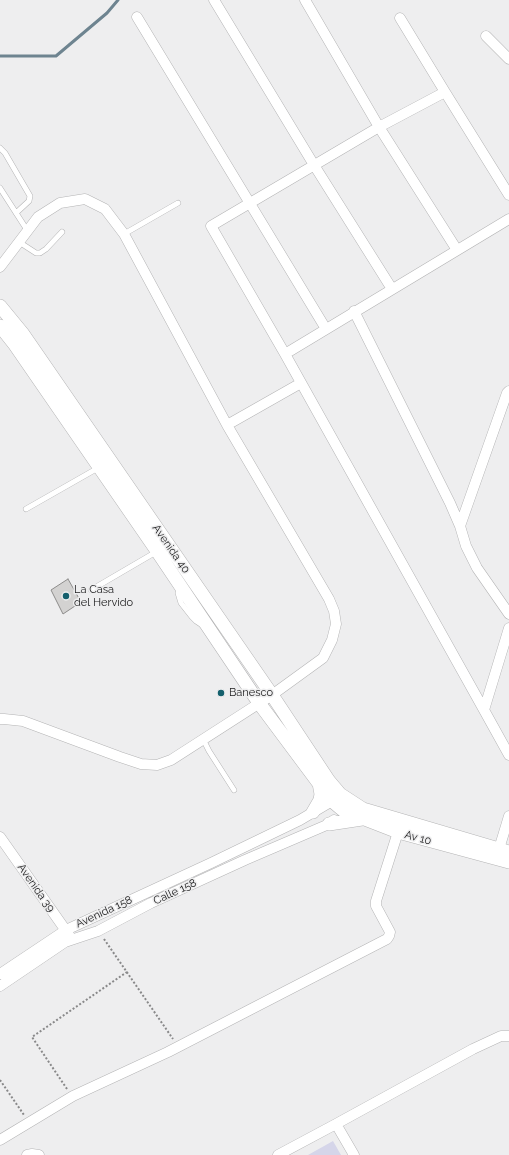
<!DOCTYPE html>
<html>
<head>
<meta charset="utf-8">
<style>
	body { margin:0 }
	canvas { display:block; background:#eeeeef }
</style>
</head>
<body>
<canvas width="509" height="1155"></canvas>
<script>
const c = document.querySelector('canvas').getContext('2d');
c.lineJoin = 'round';
function fill(path, color) {
  c.fillStyle = color;
  c.fill(path, 'evenodd');
}
function toPath(rows) {
  const path = new Path2D();
  for (const r of rows) {
    path.moveTo(r[0], r[1]);
    for (let i = 2; i < r.length; i += 2) path.lineTo(r[i], r[i + 1]);
  }
  return path;
}
function strokePath(path, color, width, dash) {
  c.strokeStyle = color;
  c.lineWidth = width;
  c.lineCap = dash ? 'butt' : 'round';
  c.setLineDash(dash || []);
  c.stroke(path);
}
function write(font, color, halo, rows, align = 'center') {
  c.font = font + ' Raleway,sans-serif';
  c.lineWidth = 3;
  c.setLineDash([]);
  c.textBaseline = 'middle';
  c.strokeStyle = halo;
  c.fillStyle = color;
  for (const [text, x, y, turn = 0] of rows) {
    c.save();
    c.translate(x, y);
    c.rotate((+turn || 0) * Math.PI / 180);
    c.textAlign = isNaN(turn) ? turn : align;
    if (halo) c.strokeText(text, 0, 0);
    c.fillText(text, 0, 0);
    c.restore();
  }
}
fill(toPath([
	[333,1141,341,1155,308,1155]
]), '#d5d5e9');
strokePath(toPath([
	[0,56,56,56,107,13,118,0]
]), '#6e8490', 3);
const building = toPath([
	[68,579,81,602,63,614,51,590,68,579]
]);
fill(building, '#d3d2d1');
strokePath(building, '#8d8c8b', 1);
const service = toPath([
	[0,148,5,153,30,196,29,201,16,213],
	[0,188,27,230],
	[124,234,178,203],
	[19,242,36,253,40,253,46,249,62,232],
	[26,509,98,468],
	[179,587,178,593,181,603,192,617,196,621,202,625],
	[91,590,156,552],
	[203,739,209,751,234,790]
]);
const minor = toPath([
	[214,0,314,165,392,289],
	[305,0,379,127,457,250],
	[137,17,326,329],
	[400,18,445,92,509,195],
	[486,36,509,59],
	[445,92,379,127,211,226,285,354,484,710],
	[0,267,38,217,60,203,85,199,105,209,124,234,227,425,329,599,334,611,336,624,332,640,323,658,272,695,171,760,157,765,141,764,120,757,23,721,4,719,0,719],
	[354,311,450,503,460,526,466,546,477,568,509,614],
	[285,354,509,219],
	[227,425,301,383],
	[460,526,507,393,509,391],
	[509,628,484,710,509,755],
	[0,837,69,935],
	[499,849,509,816],
	[0,974,66,930,211,863,300,820,332,801,337,796],
	[0,986,65,942,98,931,151,903,245,860,329,824,334,820],
	[0,1140,73,1096,168,1052,387,939,389,936,390,932,376,906,376,901,398,832],
	[27,1155,32,1154,39,1155],
	[278,1155,336,1124],
	[354,1155,336,1124,473,1049,501,1036,509,1036]
]);
const tertiary = toPath([
	[0,306,23,334,272,695,329,781,340,794,363,809,509,852],
	[0,326,15,345,157,551,259,703,332,801,344,811,398,832,509,862],
	[313,812,320,800,321,794,319,783],
	[329,824,362,819]
]);
strokePath(service, '#b4b4b5', 6);
strokePath(minor, '#b4b4b5', 11);
strokePath(tertiary, '#b4b4b5', 14);
strokePath(toPath([
	[104,939,173,1039],
	[0,1080,24,1115],
	[67,1089,32,1037,127,972]
]), '#89898a', 2, [2, 2]);
strokePath(service, '#fff', 5);
strokePath(minor, '#fff', 10);
strokePath(tertiary, '#fff', 13);
for (const [x, y, r, color] of [
	[66,596,4,"#15606d"],
	[221,693,4,"#15606d"]
]) {
  const dot = new Path2D();
  dot.arc(x, y, r, 0, 2 * Math.PI);
  c.fillStyle = color;
  c.fill(dot);
  strokePath(dot, '#eeeeef', 1.5);
}
write('11px', '#212122', '#eeeeef', [
	["Avenida 40",171,549,55],
	["Av 10",418,838,15],
	["Avenida 39",36,888,55],
	["Calle 158",175,892,-25],
	["Avenida 158",104,912,-25]
]);
write('11px', '#212122', '#eeeeef', [
	["La Casa",74,590],
	["del Hervido",74,603],
	["Banesco",229,693]
], 'left');
</script>
</body>
</html>
